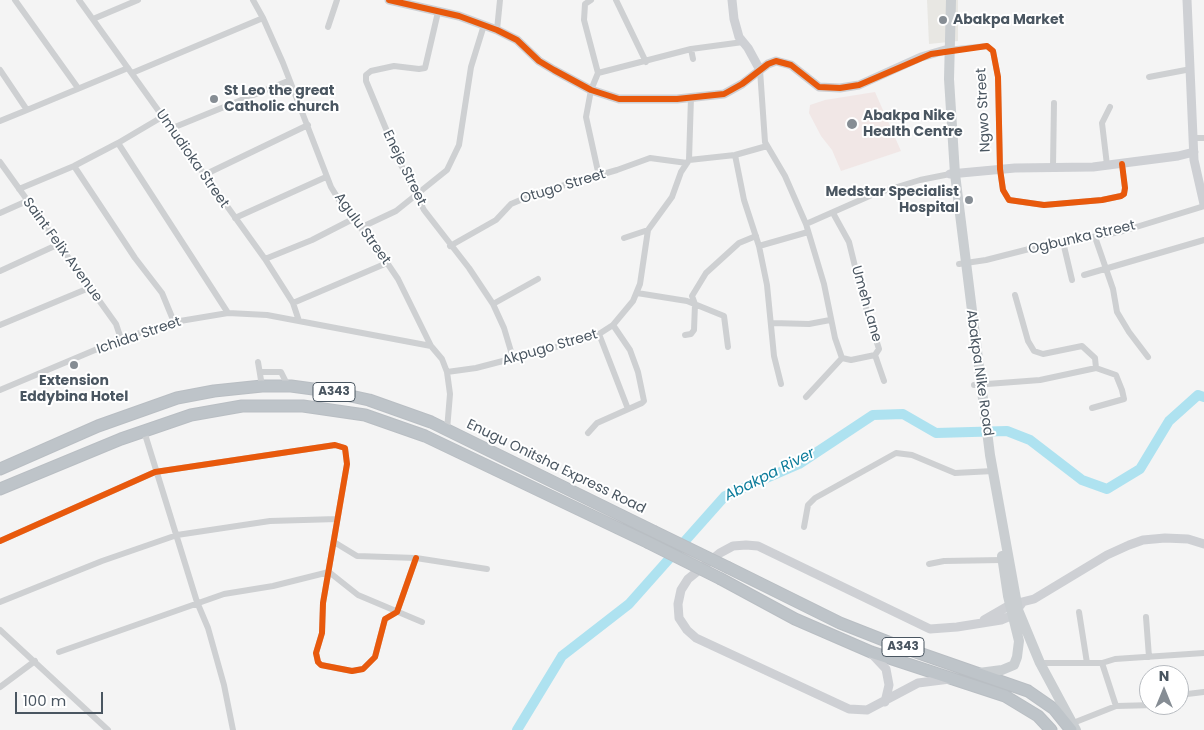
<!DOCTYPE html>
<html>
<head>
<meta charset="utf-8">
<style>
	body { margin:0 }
	#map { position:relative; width:1204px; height:730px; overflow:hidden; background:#f4f4f4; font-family:Poppins,sans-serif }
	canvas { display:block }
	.north { position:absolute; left:1139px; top:665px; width:50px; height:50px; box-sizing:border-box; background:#fff; border:1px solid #b7bbc0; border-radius:50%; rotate:0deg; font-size:14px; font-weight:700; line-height:20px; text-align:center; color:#4a5661 }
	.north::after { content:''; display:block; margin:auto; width:18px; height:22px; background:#868d94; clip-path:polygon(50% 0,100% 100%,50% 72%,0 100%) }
	.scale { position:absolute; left:15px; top:692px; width:88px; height:22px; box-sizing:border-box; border:2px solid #4a5661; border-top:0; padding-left:6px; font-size:15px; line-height:18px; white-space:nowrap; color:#4a5661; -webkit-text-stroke:4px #fff; paint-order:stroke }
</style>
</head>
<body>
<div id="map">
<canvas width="1204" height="730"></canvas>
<div class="north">N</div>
<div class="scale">100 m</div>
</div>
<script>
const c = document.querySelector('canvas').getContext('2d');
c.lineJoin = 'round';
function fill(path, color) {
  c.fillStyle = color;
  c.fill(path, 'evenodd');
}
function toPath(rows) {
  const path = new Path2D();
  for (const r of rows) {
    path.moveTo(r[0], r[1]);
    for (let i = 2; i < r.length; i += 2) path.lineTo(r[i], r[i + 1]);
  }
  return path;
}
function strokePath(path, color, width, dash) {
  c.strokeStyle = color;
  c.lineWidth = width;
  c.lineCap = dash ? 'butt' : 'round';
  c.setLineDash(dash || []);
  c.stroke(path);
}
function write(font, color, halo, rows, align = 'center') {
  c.font = font + ' Poppins,sans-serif';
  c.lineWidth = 4;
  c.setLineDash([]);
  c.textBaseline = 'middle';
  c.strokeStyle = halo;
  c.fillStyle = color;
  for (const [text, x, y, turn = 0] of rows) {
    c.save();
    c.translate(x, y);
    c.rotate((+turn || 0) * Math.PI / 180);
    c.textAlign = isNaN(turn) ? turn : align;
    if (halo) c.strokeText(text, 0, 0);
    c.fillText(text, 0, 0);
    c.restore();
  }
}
fill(toPath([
	[927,0,958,0,958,41,929,44]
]), '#e8e7e3');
fill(toPath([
	[875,92,901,151,841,171,832,150,821,136,809,113,810,105,825,100]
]), '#f1e7e6');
strokePath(toPath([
	[517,730,562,656,629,604,725,496,799,464,873,415,903,414,936,433,1007,431,1030,440,1082,480,1107,489,1140,469,1169,421,1198,395,1204,397]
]), '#aee2f0', 10);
const highway = toPath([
	[0,469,98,426,177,398,214,391,262,386,291,386,328,391,369,400,431,422,653,531],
	[0,489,121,439,191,415,242,406,303,406,365,415,425,436,647,542],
	[729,568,840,623,896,645,1028,691,1054,709,1071,730],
	[721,579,795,619,871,652,1005,696,1038,716,1051,730]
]);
strokePath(highway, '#b9bec3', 13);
strokePath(toPath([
	[15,0,78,88],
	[79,0,265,259,293,303,299,321],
	[253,0,263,18,283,63,331,187,344,208,375,245,398,279,431,346,442,359,447,372,450,394,447,430],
	[591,0,585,4,584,20,598,73,591,90,586,117,599,176],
	[616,0,646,62],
	[438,12,425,68,419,69,394,66,371,71,366,75,366,81,401,165,424,210,469,268,493,304,504,328,513,358],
	[93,19,138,0],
	[328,27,337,0],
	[497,30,500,0],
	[691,49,693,59],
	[947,50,987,46,993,51,998,77,1000,169,1003,190,1009,200,1044,205,1102,200,1121,196,1124,194,1125,188,1122,164],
	[0,70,27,110,0,121],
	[760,70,765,142,785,176,806,224,824,284,835,338,842,358,851,360,875,355,879,349,862,295,849,242,833,213],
	[132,73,263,18],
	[598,73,691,49,743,42],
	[1149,77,1191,69],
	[27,110,128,68],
	[170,129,288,81],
	[1193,138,1204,138],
	[118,143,228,313],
	[735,155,744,200,759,246,767,285,774,356,781,384],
	[689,160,735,155,767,146],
	[0,162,116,324,121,339],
	[1107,165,1102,123,1110,107],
	[74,166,135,258,162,293,174,322],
	[1053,167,1054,103],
	[204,175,308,125],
	[19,189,74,166,118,143,162,117],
	[0,213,27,201],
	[235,218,326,177],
	[806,224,874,194,920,180,950,174],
	[362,227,396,211,447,170,459,145,471,67,484,25],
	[1095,237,1113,289,1117,312,1129,332,1148,357],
	[624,238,648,230],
	[1063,242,1072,280],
	[450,246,496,220,511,204,537,193,617,170,650,158,687,163],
	[759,246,808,232],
	[265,259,312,240,353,219],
	[959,264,986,260,1037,247,1120,232,1204,206],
	[0,271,59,244],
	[1084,275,1204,240],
	[637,293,687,301,724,316,728,347],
	[1015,295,1028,341,1034,351,1043,354,1082,346,1095,358,1096,368],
	[293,303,387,263],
	[493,304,538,279],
	[772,323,809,324,830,320],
	[0,325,89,288],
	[599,334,628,409],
	[685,335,691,334,694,330,695,304,692,296,706,273,739,243,756,236],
	[875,355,884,381],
	[258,362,262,386],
	[260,372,281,372,288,386],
	[447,372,476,368,549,349,599,334,613,325,633,301,640,284,648,230,672,197,681,172,689,160,691,97],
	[974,385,1040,380,1096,368,1116,375,1122,390,1124,399,1092,408],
	[0,390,121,339,174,322,228,313,267,315,431,346],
	[806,397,842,358],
	[144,431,197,602,208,628,224,685,233,730],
	[588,433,597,423,642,403,644,401,638,372,630,350,613,325],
	[804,527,808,505,815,498,896,453,912,455,955,473,993,471],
	[0,541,155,472,335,445,345,448,347,464,323,603,322,633,316,653,318,662,321,665,352,671,363,669,375,657,385,619,397,612,416,558],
	[334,542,357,556,416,558,487,569],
	[929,564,944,561,1002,560],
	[329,572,358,595,422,622],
	[0,602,102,561,177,535,270,521,337,519],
	[1079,612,1087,663],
	[1146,617,1149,657],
	[0,630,108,730],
	[59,652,224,594,273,586,329,572],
	[1040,663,1102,663,1115,659,1204,653],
	[1102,663,1116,706],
	[0,687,35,661],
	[1179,695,1204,692],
	[1073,723,1116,706,1155,705]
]), '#ced0d2', 6);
strokePath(toPath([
	[389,0,459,16,497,30,517,40,539,61,554,70,591,90,619,99,677,99,724,94,742,84,768,64,776,61,791,65,819,87,840,88,859,85,921,57,945,50],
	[732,0,734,19,739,37,748,48,760,70],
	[1187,0,1194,160,1204,204],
	[950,174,1015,168,1093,167,1178,156,1194,152],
	[984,620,1010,605,1034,599,1107,555,1129,545,1143,540,1165,538,1188,539,1204,544],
	[871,653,886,669,889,685,885,702],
	[950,679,918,683,867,710,849,709,696,638,687,630,679,618,678,604,681,590,688,579,720,553,733,546,746,545,758,546,930,629,957,627,1001,620,1013,615,1022,603]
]), '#ced0d4', 9);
strokePath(toPath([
	[951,0,949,79,955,174,990,455,1018,610,1040,663,1076,730],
	[979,673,1002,670,1014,665,1017,657,1019,641,1008,596,1002,556]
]), '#caced1', 10);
strokePath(highway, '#bec4c9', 11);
const highwayBridge = toPath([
	[653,531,729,568],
	[647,542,721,579]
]);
strokePath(highwayBridge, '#b9bec3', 13, []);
strokePath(highwayBridge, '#bec4c9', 11);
strokePath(toPath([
	[389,0,459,16,497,30,517,40,539,61,554,70,591,90,619,99,677,99,724,94,742,84,768,64,776,61,791,65,819,87,840,88,859,85,931,54,987,46,993,51,998,77,1000,169,1003,190,1009,200,1044,205,1102,200,1121,196,1124,194,1125,188,1122,164],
	[0,541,155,472,335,445,345,448,347,464,323,603,322,633,316,653,318,662,321,665,352,671,363,669,375,657,385,619,397,612,416,558]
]), '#e8590c', 6);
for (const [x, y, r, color] of [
	[943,20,5,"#868d94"],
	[214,99,5,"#868d94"],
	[852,124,6,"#868d94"],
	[969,200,5,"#868d94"],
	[74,365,5,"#868d94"]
]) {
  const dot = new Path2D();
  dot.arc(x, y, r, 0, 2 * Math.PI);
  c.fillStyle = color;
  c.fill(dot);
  strokePath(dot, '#fff', 2);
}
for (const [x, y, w] of [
	[334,392,42],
	[903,647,42]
]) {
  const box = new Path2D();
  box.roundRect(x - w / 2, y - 9.5, w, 19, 4);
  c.fillStyle = '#fff';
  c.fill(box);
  strokePath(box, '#4a5661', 1);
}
write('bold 12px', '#4a5661', null, [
	["A343",334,392],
	["A343",903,647]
]);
write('bold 14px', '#4a5661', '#fff', [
	["Abakpa Market",953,20],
	["St Leo the great",224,91],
	["Catholic church",224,107],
	["Abakpa Nike",863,116],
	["Health Centre",863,132],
	["Medstar Specialist",959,192,"right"],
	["Hospital",959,208,"right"],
	["Extension",74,381,"center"],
	["Eddybina Hotel",74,397,"center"]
], 'left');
write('14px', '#4a5661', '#fff', [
	["Ngwo Street",984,110,-93],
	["Umudioka Street",192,159,55],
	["Eneje Street",404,168,64],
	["Otugo Street",563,187,-17],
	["Agulu Street",362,229,54],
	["Ogbunka Street",1082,238,-13],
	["Saint Felix Avenue",62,250,54],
	["Umeh Lane",866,304,74],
	["Ichida Street",139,336,-19],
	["Akpugo Street",550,348,-16],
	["Abakpa Nike Road",979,373,82],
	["Enugu Onitsha Express Road",556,467,26]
]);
write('italic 15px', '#0c7c9b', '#fff', [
	["Abakpa River",770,475,-27]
]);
</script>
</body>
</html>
